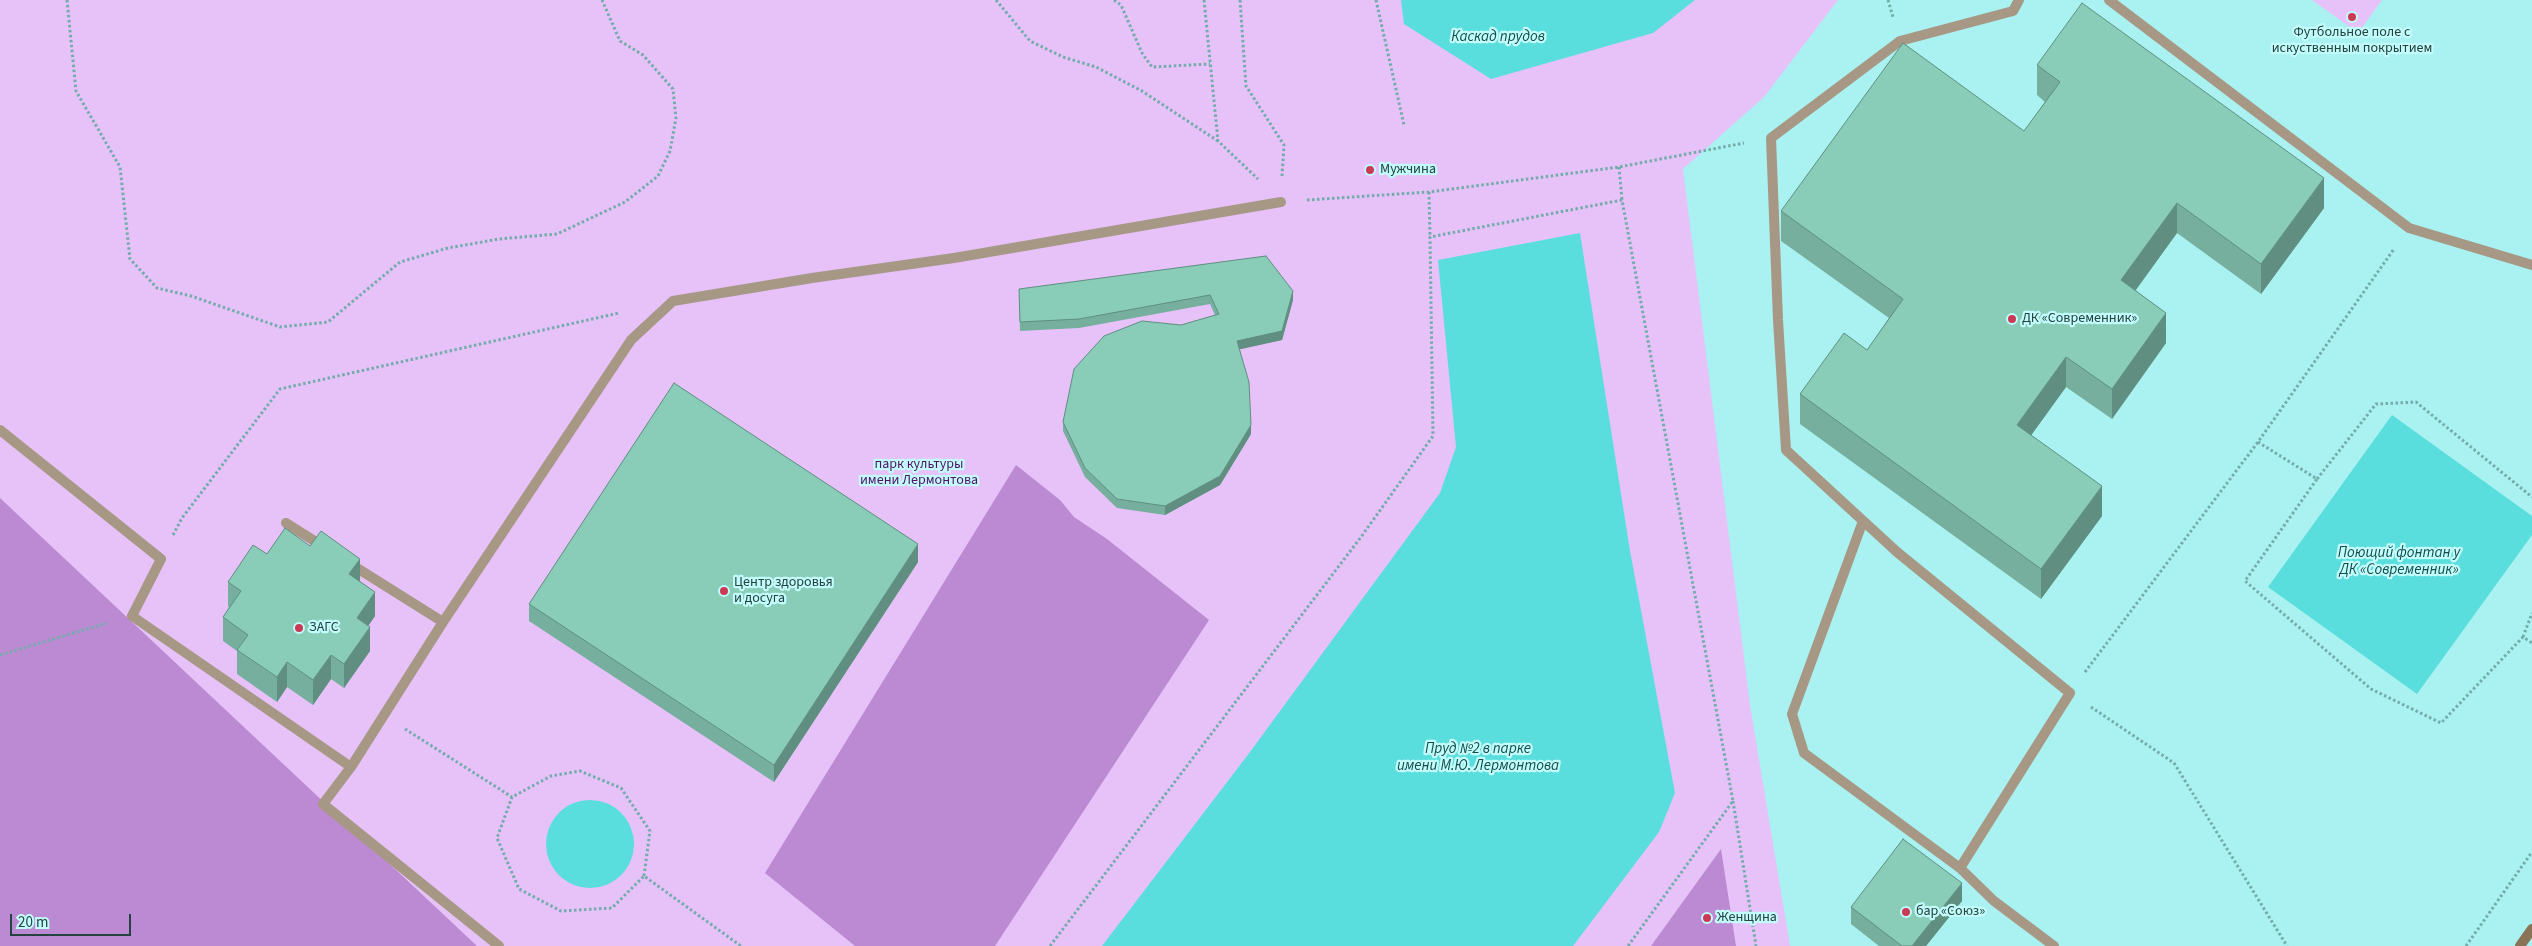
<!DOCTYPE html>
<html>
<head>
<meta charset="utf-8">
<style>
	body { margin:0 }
	#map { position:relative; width:2532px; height:946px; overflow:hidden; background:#a9f2f1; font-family:"Source Sans 3",sans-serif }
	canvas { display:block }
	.scale { position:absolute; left:10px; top:914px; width:121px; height:22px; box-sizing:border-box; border:2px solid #234241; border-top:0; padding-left:6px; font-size:15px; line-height:18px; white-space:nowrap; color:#234241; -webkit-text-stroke:4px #c3fdfb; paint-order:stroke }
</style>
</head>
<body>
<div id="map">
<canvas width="2532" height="946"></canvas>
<div class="scale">20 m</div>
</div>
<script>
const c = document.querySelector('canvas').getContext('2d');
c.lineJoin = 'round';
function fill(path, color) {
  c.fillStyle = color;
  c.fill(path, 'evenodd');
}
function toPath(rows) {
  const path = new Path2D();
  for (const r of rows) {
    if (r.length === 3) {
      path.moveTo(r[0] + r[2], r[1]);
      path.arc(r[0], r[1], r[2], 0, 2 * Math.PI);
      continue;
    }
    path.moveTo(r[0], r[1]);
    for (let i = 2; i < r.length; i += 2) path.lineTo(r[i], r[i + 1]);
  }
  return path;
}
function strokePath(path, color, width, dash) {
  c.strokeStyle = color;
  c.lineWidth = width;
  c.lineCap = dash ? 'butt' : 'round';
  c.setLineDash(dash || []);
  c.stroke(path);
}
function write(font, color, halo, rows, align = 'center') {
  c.font = font + ' "Source Sans 3",sans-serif';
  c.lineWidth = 4.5;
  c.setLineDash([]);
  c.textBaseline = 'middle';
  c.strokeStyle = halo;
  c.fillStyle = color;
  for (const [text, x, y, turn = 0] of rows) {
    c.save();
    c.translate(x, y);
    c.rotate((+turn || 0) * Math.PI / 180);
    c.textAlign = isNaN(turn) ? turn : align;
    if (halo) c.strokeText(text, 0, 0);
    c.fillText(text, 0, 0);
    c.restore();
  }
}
fill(toPath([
	[0,0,1838,0,1764,97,1683,169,1750,705,1790,946,0,946],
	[2312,0,2382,0,2358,33]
]), '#e6c2f9');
fill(toPath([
	[1016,465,1060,500,1074,517,1107,539,1209,620,995,946,855,946,765,873],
	[0,498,477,946,0,946],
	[1721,849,1736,946,1651,946]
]), '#bb8ad2');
fill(toPath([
	[1401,0,1695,0,1653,33,1491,79,1404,24],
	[1580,233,1630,551,1675,793,1659,832,1573,946,1102,946,1250,752,1440,493,1456,447,1438,260],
	[2392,415,2532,516,2532,535,2417,694,2268,587],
	[590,844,44]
]), '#5adedd');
strokePath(toPath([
	[67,0,76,91,120,167,130,259,157,288,191,296,280,327,328,322,400,262,448,248,499,239,557,234,625,202,658,176,670,151,676,118,673,89,643,55,620,41,602,0],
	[996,0,1030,41,1063,57,1096,67,1142,91,1218,141],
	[1114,0,1121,5,1142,53,1152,67,1210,64],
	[1204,0,1218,141,1258,179],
	[1240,0,1246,86,1284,145,1282,176],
	[1376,0,1404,125],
	[1888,0,1893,17],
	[1619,167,1622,200],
	[1429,192,1430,237],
	[1307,200,1429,192,1619,167,1744,143],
	[2258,442,2317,479,2245,581,2371,689,2441,723,2523,637,2532,643],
	[2317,479,2376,404,2416,402,2532,497],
	[173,535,182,518,280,389,619,313],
	[2523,637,2532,613],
	[0,655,107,623],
	[2085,672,2258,442,2394,249],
	[2091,707,2174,763,2287,946],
	[405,729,512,797],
	[1733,801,1756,946],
	[644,876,650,831,621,788,580,771,551,776,512,797,497,838,519,889,561,911,612,908,644,876,741,946],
	[1050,946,1361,537,1433,436,1430,237,1622,200,1733,801,1628,946],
	[2466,946,2532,852]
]), '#73acab', 3, [2.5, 2.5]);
strokePath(toPath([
	[2019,0,2013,11,1900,41,1771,138,1778,320,1786,450,1897,552,2070,693,1960,868,1994,901,2054,946],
	[2109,0,2409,228,2532,265],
	[0,430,161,559,132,616,351,767],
	[1863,521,1792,714,1804,753,1960,868],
	[286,523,324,547],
	[349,563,443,622],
	[499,946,323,804,351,767,443,622,631,340,673,301,812,278,954,258,1281,202]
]), '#a79885', 10);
strokePath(toPath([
	[2520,946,2532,929]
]), '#8a7458', 10);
fill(toPath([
	[2037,65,2324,208,2261,294,2177,233,2136,290,2166,343,2112,419,2066,387,2031,435,2102,516,2041,599,1800,424,1800,394,1867,350,1889,318,1781,241,1781,211,2024,131,2045,102,2037,95],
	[1266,256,1293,300,1282,340,1239,349,1251,434,1220,485,1165,515,1117,508,1085,477,1063,431,1063,422,1181,325,1215,315,1210,304,1079,328,1020,331,1019,298],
	[267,554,360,581,375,616,368,626,370,651,344,688,331,679,313,705,287,687,277,702,237,674,237,651,223,641,223,617,229,607,228,606,228,582],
	[918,562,774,782,529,621,529,604],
	[1962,901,1926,946,1879,946,1851,924,1851,907]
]), '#76af9e');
fill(toPath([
	[2324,178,2324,208,2261,294,2261,264],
	[2177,203,2177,233,2121,310,2121,280],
	[1293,291,1293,300,1282,340,1237,350,1237,341],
	[2166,313,2166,343,2112,419,2112,389],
	[2066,357,2066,387,2017,455,2017,425],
	[1251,425,1251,434,1220,485,1165,515,1165,506],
	[2102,486,2102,516,2041,599,2041,569],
	[918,544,918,562,774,782,774,765],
	[360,559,360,584,349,574],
	[375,592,375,616,357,642,357,618],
	[370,627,370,651,344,688,344,664],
	[331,655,331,679,313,705,313,680],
	[287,662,287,687,277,702,277,677],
	[1962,883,1962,901,1926,946,1912,946]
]), '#608f81');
const building = toPath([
	[2082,3,2324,178,2261,264,2177,203,2121,280,2166,313,2112,389,2066,357,2017,425,2102,486,2041,569,1800,394,1844,333,1867,350,1903,299,1781,211,1903,43,2024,131,2060,82,2037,65,2082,3],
	[1266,256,1293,291,1282,331,1237,341,1249,382,1251,425,1220,476,1165,506,1117,499,1085,468,1063,422,1074,369,1104,336,1142,321,1181,325,1219,314,1210,295,1079,319,1020,322,1019,289,1266,256],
	[674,383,918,544,774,765,529,604,674,383],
	[285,528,310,546,321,531,360,559,349,574,375,592,357,618,370,627,344,664,331,655,313,680,287,662,277,677,237,650,248,635,223,617,241,591,228,582,253,545,267,554,285,528],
	[1903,839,1962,883,1912,946,1902,946,1851,907,1903,839]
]);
fill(building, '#89ccb8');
strokePath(building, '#608f81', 1);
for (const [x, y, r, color] of [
	[2352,17,5,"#ca3a55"],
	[1370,170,5,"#ca3a55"],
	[2012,319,5,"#ca3a55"],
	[724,591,5,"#ca3a55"],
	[299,628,5,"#ca3a55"],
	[1906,912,5,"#ca3a55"],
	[1707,918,5,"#ca3a55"]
]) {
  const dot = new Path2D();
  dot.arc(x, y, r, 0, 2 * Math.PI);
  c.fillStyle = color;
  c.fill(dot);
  strokePath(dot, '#c3fdfb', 2);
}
write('14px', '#234241', '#c3fdfb', [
	["Футбольное поле с",2352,33,"center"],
	["искуственным покрытием",2352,49,"center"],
	["Мужчина",1380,170],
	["ДК «Современник»",2022,319],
	["Центр здоровья",734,583],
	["и досуга",734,599],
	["ЗАГС",309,628],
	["бар «Союз»",1916,912],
	["Женщина",1717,918]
], 'left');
write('14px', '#501168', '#c3fdfb', [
	["парк культуры",919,465],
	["имени Лермонтова",919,481]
]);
write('italic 15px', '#124c4c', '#c3fdfb', [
	["Каскад прудов",1498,38],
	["Поющий фонтан у",2399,554],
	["ДК «Современник»",2399,571],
	["Пруд №2 в парке",1478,750],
	["имени М.Ю. Лермонтова",1478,767]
]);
</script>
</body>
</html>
